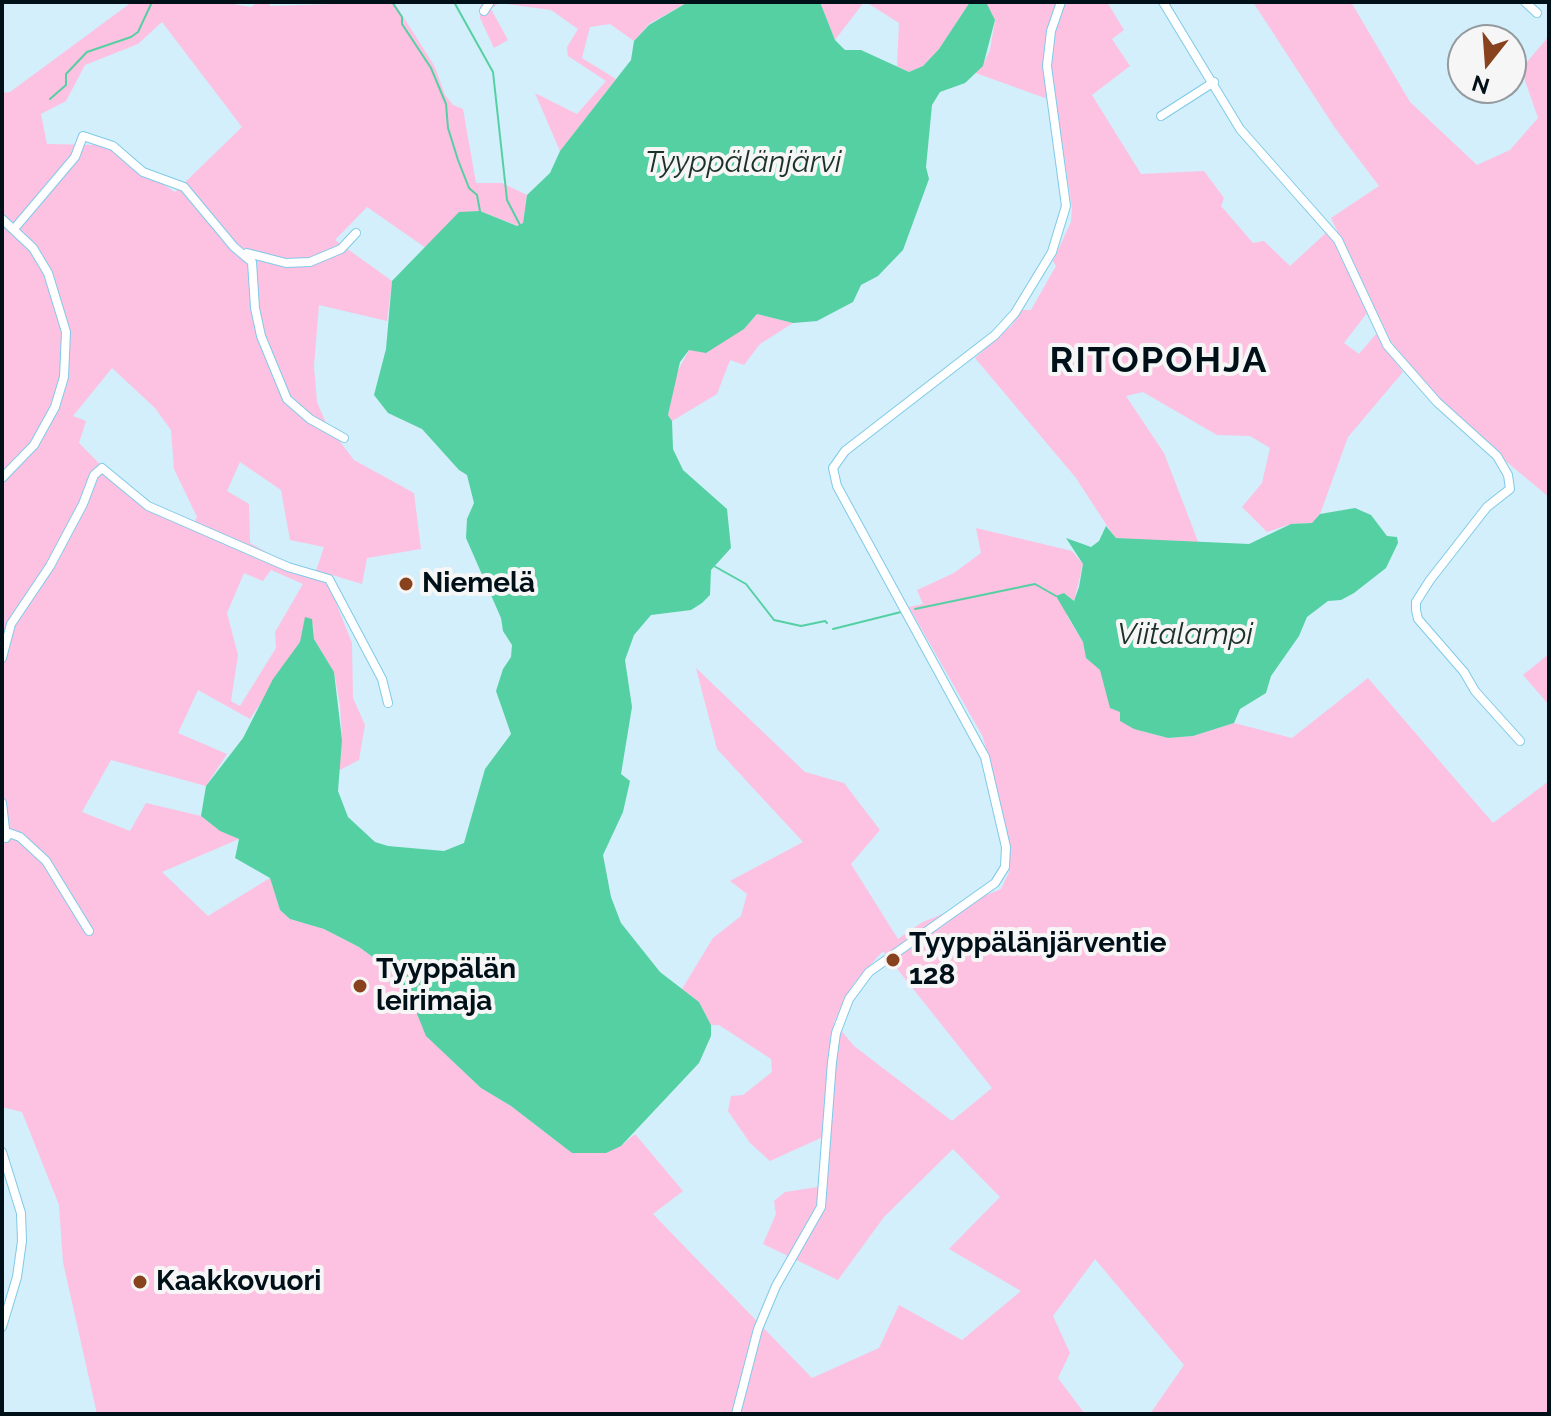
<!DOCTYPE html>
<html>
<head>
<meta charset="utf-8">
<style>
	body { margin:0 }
	#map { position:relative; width:1551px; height:1416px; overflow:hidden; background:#d2effb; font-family:Raleway,sans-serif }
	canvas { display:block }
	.frame { position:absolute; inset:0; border:4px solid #001019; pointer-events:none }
	.north { position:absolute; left:1447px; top:24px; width:80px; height:80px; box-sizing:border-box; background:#f6f6f6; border:2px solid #949a9e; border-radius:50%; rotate:197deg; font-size:22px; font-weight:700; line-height:32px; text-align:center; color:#001019 }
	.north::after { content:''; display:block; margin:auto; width:28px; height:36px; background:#89421e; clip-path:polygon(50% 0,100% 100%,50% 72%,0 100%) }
</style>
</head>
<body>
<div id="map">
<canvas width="1551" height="1416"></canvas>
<div class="frame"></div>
<div class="north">N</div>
</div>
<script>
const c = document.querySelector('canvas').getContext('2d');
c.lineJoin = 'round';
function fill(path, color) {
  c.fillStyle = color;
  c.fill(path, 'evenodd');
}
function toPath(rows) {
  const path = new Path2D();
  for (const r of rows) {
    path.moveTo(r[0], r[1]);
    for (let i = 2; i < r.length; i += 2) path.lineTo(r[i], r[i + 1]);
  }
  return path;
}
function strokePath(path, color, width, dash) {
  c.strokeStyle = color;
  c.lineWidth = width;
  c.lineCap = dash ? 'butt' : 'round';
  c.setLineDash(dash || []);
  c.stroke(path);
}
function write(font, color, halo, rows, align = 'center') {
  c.font = font + ' Raleway,sans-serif';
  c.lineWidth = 8;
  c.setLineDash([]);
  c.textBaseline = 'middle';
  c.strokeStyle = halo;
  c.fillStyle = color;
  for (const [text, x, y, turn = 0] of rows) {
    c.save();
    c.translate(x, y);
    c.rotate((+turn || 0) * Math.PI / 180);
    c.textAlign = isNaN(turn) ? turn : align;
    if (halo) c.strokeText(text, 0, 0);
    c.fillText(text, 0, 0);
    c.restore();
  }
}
fill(toPath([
	[132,2,220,2,251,7,258,2,270,2,270,6,394,2,435,67,445,95,453,105,463,109,476,183,502,183,527,195,523,223,518,226,480,211,460,213,426,248,367,207,335,240,392,281,387,321,319,305,314,366,317,402,327,425,354,460,414,493,421,549,367,558,362,584,329,574,327,580,352,643,353,698,365,725,359,760,338,771,342,740,340,705,334,672,314,639,313,624,250,719,198,690,178,733,227,754,206,786,111,760,82,812,130,831,146,803,201,816,220,831,239,839,162,872,208,916,270,878,280,910,290,919,324,929,359,947,396,974,402,992,415,1009,427,1036,481,1088,511,1106,572,1153,621,1146,635,1134,683,1191,653,1214,812,1378,879,1348,899,1305,962,1340,1021,1291,949,1249,1000,1197,953,1149,884,1217,838,1280,763,1244,776,1214,774,1201,785,1192,818,1187,823,1137,770,1161,750,1143,728,1111,731,1096,743,1095,772,1072,771,1059,719,1025,711,1025,699,1002,682,989,713,938,741,916,747,894,730,881,803,842,717,749,696,668,805,772,844,783,880,830,851,864,898,939,921,923,1001,889,1009,872,1010,847,983,737,909,607,923,604,917,590,954,573,981,553,976,528,1072,551,1083,564,1074,601,1064,593,1067,616,1083,642,1086,658,1100,669,1120,712,1134,729,1168,738,1193,736,1234,723,1292,738,1368,678,1493,823,1549,781,1549,1414,1150,1414,1184,1365,1095,1259,1053,1316,1070,1353,1058,1378,1085,1414,97,1414,63,1262,59,1205,22,1112,2,1107,2,93,10,92],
	[162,22,242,127,175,192,103,145,47,144,41,114,66,101,85,65,138,44],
	[112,368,155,408,171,430,174,469,197,517,192,526,138,503,79,443,86,421,73,416],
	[240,462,281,490,290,540,324,547,316,571,282,561,250,543,249,504,227,491],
	[271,570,303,584,275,632,276,648,240,706,231,701,238,655,227,613,244,573,263,581],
	[883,951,992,1088,952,1121,854,1046,834,1022,854,983],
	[484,2,688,2,649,24,634,41,610,24,590,27,582,58,616,79,560,151,535,93,577,114,606,81,568,56,567,47,578,29,551,10,499,3,491,9,508,40,494,48,480,18,480,6],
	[820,2,864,2,835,40],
	[866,2,970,2,939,49,923,66,909,72,897,66,899,23],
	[986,2,1107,2,1124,30,1112,39,1130,66,1092,95,1141,174,1204,171,1224,198,1221,206,1253,243,1264,241,1290,266,1327,232,1335,241,1367,313,1344,343,1359,354,1376,334,1403,372,1348,437,1320,514,1312,523,1291,524,1267,532,1242,507,1262,483,1270,448,1250,436,1217,435,1143,392,1126,396,1164,453,1199,544,1115,538,1076,478,975,358,1012,325,1021,310,1031,310,1056,266,1053,261,1071,222,1072,208,1056,102,973,72,983,65,990,50,995,21],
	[1253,2,1351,2,1410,102,1477,165,1510,150,1538,118,1521,69,1549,36,1549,497,1491,449,1441,402,1391,342,1331,218,1379,186,1335,128],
	[757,314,793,323,760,344,744,365,730,360,717,394,672,421,668,415,674,378,689,350,744,329],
	[1549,654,1549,705,1523,675]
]), '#fdc1e2');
fill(toPath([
	[688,2,820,2,835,40,845,50,861,50,909,72,923,66,939,49,970,2,986,2,995,20,983,66,965,83,940,92,932,105,926,167,929,179,903,250,878,276,861,285,853,302,817,321,793,323,757,314,744,329,706,353,689,350,680,362,668,415,672,421,673,449,683,470,727,509,731,548,711,570,710,595,702,603,691,610,651,615,634,635,625,660,632,707,621,774,630,781,623,812,603,855,611,897,621,923,660,972,699,1002,711,1025,711,1036,699,1063,621,1146,606,1153,572,1153,511,1106,481,1088,426,1036,415,1009,402,992,396,974,359,947,324,929,290,919,280,910,270,878,235,858,239,839,220,831,201,816,206,786,243,738,273,679,300,642,305,617,312,619,314,639,334,672,342,740,338,791,348,817,375,842,388,846,444,851,464,843,485,769,511,734,496,691,503,669,511,657,512,645,503,631,501,618,466,538,467,519,474,503,467,475,459,470,422,429,388,413,374,395,386,349,392,281,459,212,480,211,517,226,523,223,527,195,550,173,560,151,631,60,634,41,649,25],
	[1355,508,1371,515,1387,536,1397,537,1398,543,1386,568,1354,593,1341,600,1328,601,1307,617,1299,636,1271,676,1266,693,1240,709,1234,723,1193,736,1168,738,1134,729,1120,721,1120,712,1110,708,1100,670,1086,658,1083,642,1056,596,1064,593,1074,601,1079,587,1083,564,1066,538,1091,547,1099,541,1106,526,1116,538,1249,544,1291,524,1312,523,1320,514]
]), '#55d0a2');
strokePath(toPath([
	[392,2,402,17,402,24,431,68,446,104,448,128,458,160,469,188,477,195,480,211],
	[454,2,493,72,507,200,520,225],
	[50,99,66,85,66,74,87,52,131,37,138,32,152,2],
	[714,566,746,584,774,620,801,626,825,621,827,623],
	[915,609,1035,584,1056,596],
	[833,629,901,612]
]), '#55d0a2', 2);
const minor = toPath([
	[1163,2,1240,129,1338,240,1387,345,1437,402,1497,456,1508,475,1510,489,1487,507,1430,580,1416,602,1416,610,1418,619,1464,672,1475,691,1520,741],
	[1525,2,1537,13],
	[484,11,490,2],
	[1161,116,1214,82],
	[2,219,33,248,48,273,66,332,64,377,55,407,34,445,2,478],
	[14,229,75,157,83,136,113,146,143,172,184,187,234,247,252,262,255,308,261,336,287,399,310,419,344,438],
	[247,253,286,263,310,262,341,249,356,233],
	[2,658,11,624,50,566,83,504,94,475,102,468,148,506,288,567,329,579,382,679,388,703],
	[2,803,6,838,9,833,20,837,46,861,89,931],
	[2,1152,21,1213,22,1241,17,1277,2,1327],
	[736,1414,758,1329,776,1286,821,1207,832,1062,836,1033,849,999,869,972,995,883,1005,867,1006,847,985,757,837,486,833,468,845,451,995,335,1015,313,1052,252,1066,206,1047,66,1051,31,1061,2]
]);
strokePath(minor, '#7fcae8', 10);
strokePath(minor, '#fff', 8);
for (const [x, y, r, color] of [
	[406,584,8,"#89421e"],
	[893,960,8,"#89421e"],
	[360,986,8,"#89421e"],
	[140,1282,8,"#89421e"]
]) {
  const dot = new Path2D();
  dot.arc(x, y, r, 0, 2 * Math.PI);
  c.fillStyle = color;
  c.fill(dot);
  strokePath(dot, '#f6f6f6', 3);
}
write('bold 28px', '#001019', '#f6f6f6', [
	["Niemelä",422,584],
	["Tyyppälänjärventie",909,944],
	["128",909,976],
	["Tyyppälän",376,970],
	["leirimaja",376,1002],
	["Kaakkovuori",156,1282]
], 'left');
write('italic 30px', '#1c3128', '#f6f6f6', [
	["Tyyppälänjärvi",743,163],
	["Viitalampi",1185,635]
]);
c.letterSpacing = '2px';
write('bold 36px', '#001019', '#f6f6f6', [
	["RITOPOHJA",1159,361]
]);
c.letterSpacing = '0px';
</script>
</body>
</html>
